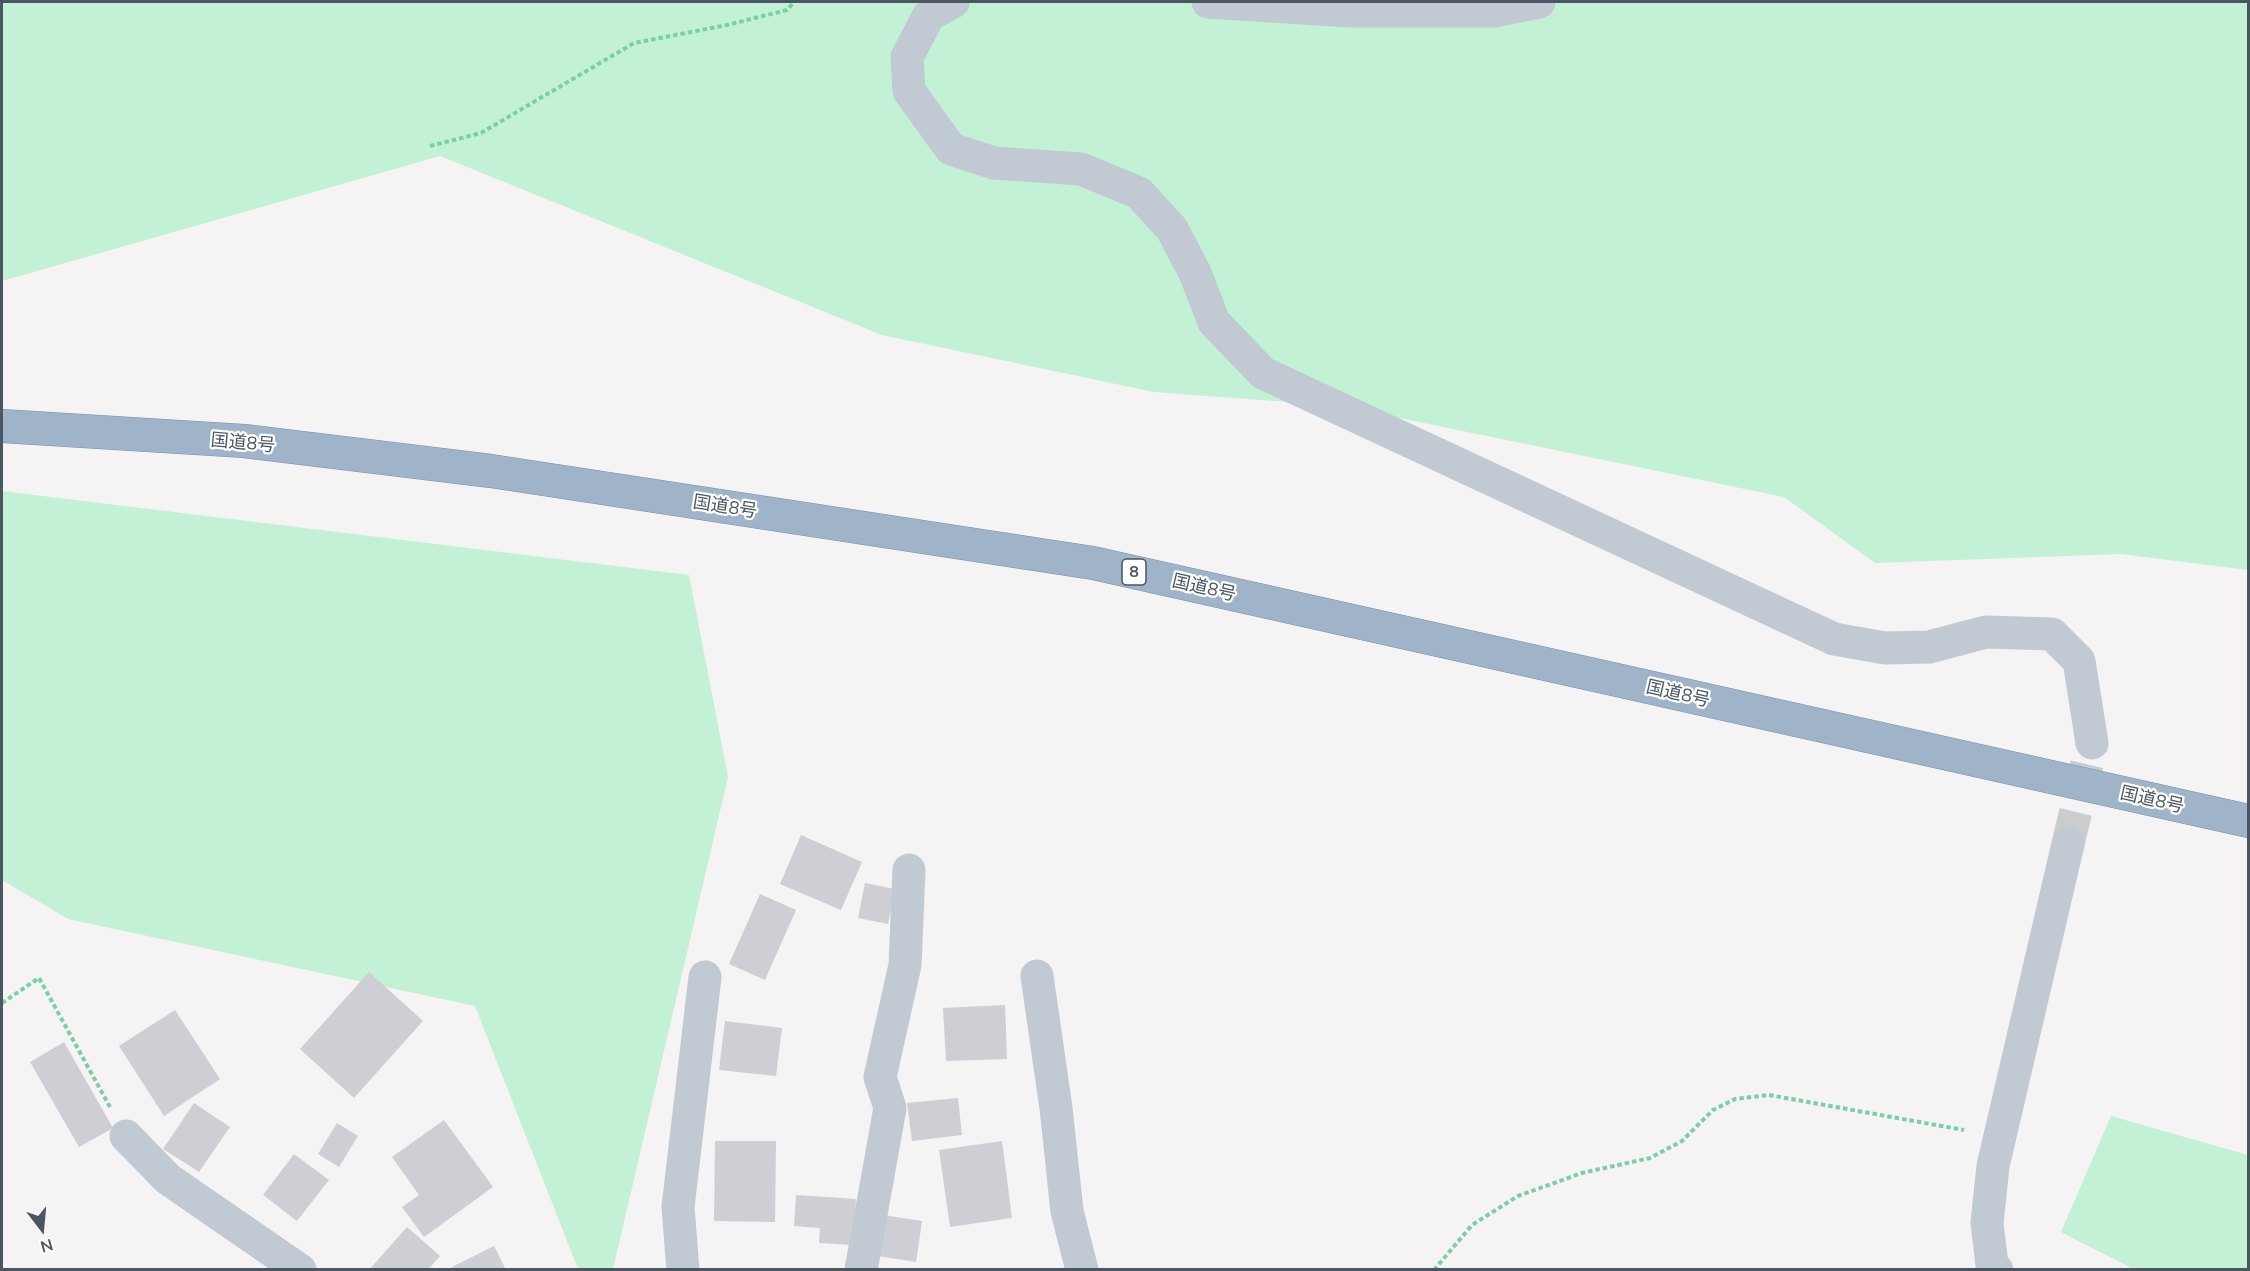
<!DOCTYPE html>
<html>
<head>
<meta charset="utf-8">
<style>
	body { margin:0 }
	#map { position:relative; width:2250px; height:1271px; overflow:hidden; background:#f5f3f3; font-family:Mulish,sans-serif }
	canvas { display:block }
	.frame { position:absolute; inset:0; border:3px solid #4a5661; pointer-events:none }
	.north { position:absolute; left:12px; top:1199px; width:60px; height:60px; -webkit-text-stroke:4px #fff; paint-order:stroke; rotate:164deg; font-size:16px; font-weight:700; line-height:24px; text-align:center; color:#4a5661 }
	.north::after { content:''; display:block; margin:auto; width:21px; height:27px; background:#4a5661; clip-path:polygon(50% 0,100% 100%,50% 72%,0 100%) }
</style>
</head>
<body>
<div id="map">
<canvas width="2250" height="1271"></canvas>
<div class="frame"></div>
<div class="north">N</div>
</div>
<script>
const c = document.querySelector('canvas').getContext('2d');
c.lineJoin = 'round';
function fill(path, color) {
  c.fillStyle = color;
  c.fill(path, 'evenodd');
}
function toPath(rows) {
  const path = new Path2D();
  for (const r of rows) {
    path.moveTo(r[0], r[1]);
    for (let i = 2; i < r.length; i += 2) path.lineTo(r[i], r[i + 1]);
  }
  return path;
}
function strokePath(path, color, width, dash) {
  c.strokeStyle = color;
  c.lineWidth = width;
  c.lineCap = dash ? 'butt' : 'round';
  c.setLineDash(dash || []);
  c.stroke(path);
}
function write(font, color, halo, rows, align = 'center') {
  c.font = font + ' Mulish,"Noto Sans JP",sans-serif';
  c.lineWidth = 4.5;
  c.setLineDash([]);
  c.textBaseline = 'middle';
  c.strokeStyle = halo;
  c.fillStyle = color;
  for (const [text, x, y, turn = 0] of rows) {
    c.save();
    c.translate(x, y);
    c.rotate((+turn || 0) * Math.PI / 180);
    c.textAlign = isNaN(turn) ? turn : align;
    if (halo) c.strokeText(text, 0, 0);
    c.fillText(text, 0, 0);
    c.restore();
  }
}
fill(toPath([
	[2,2,2248,2,2248,570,2121,554,1875,563,1784,497,1341,406,1154,392,882,335,440,156,2,281],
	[2,491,689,575,728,777,613,1269,578,1269,475,1006,68,919,2,880],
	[2111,1116,2248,1155,2248,1269,2133,1269,2061,1232]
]), '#c3f1d5');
fill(toPath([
	[801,835,862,862,841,910,780,884],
	[865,883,895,889,888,924,858,918],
	[760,894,796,910,765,980,729,964],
	[369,972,423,1021,354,1098,300,1049],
	[1005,1005,1007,1059,946,1061,943,1008],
	[175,1010,220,1079,164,1116,119,1046],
	[725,1021,782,1028,776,1076,719,1070],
	[64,1042,113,1128,79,1147,30,1062],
	[958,1098,962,1135,912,1141,907,1103],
	[194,1103,230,1127,199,1172,163,1149],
	[444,1120,493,1187,424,1237,402,1207,419,1195,392,1157],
	[337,1123,358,1136,339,1167,318,1154],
	[715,1141,776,1141,775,1222,714,1221],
	[1002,1141,1012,1218,950,1227,939,1150],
	[294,1154,329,1180,297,1221,263,1195],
	[796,1195,856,1199,853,1245,819,1243,820,1228,794,1226],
	[876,1214,922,1221,916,1262,871,1255],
	[407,1227,440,1256,428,1270,369,1270],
	[494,1246,506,1270,446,1270]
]), '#cdcfd5');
strokePath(toPath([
	[2068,844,2092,743]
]), '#caccce', 33, [33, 16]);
const trunk = toPath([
	[2,426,244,441,491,471,1093,563,2248,821]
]);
strokePath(trunk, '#7690ad', 34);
strokePath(toPath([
	[430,146,481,133,634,43,727,25,787,10,794,2],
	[2,1003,39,978,110,1107],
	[1434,1270,1472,1225,1518,1196,1582,1173,1650,1158,1682,1141,1713,1110,1735,1099,1769,1095,1964,1130]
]), '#7ad0a6', 4, [4.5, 3]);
strokePath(toPath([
	[953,2,929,15,907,57,909,91,951,149,994,163,1081,169,1139,193,1172,229,1195,273,1214,322,1263,373,1834,639,1885,648,1929,647,1986,632,2052,634,2079,661,2092,743],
	[1208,2,1350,11,1494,11,1539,2],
	[1037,976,1056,1108,1067,1211,1082,1270],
	[126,1136,168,1179,300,1270],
	[683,1270,678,1207,705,977],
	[861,1270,890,1108,880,1077,905,965,909,870],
	[1997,1270,1992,1265,1987,1223,1993,1166,2068,844]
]), '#c1cad2', 33);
strokePath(trunk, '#9fb4c9', 33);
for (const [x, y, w] of [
	[1134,572,24]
]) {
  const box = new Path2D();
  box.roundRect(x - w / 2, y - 13, w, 26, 4.5);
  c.fillStyle = '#fff';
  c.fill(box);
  strokePath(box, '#4a5661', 1.5);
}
write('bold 16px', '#4a5661', null, [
	["8",1134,572]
]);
write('18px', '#4a5661', '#fff', [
	["国道8号",243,443,5],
	["国道8号",725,507,9],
	["国道8号",1204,588,13],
	["国道8号",1678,694,13],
	["国道8号",2152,800,13]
]);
</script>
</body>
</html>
